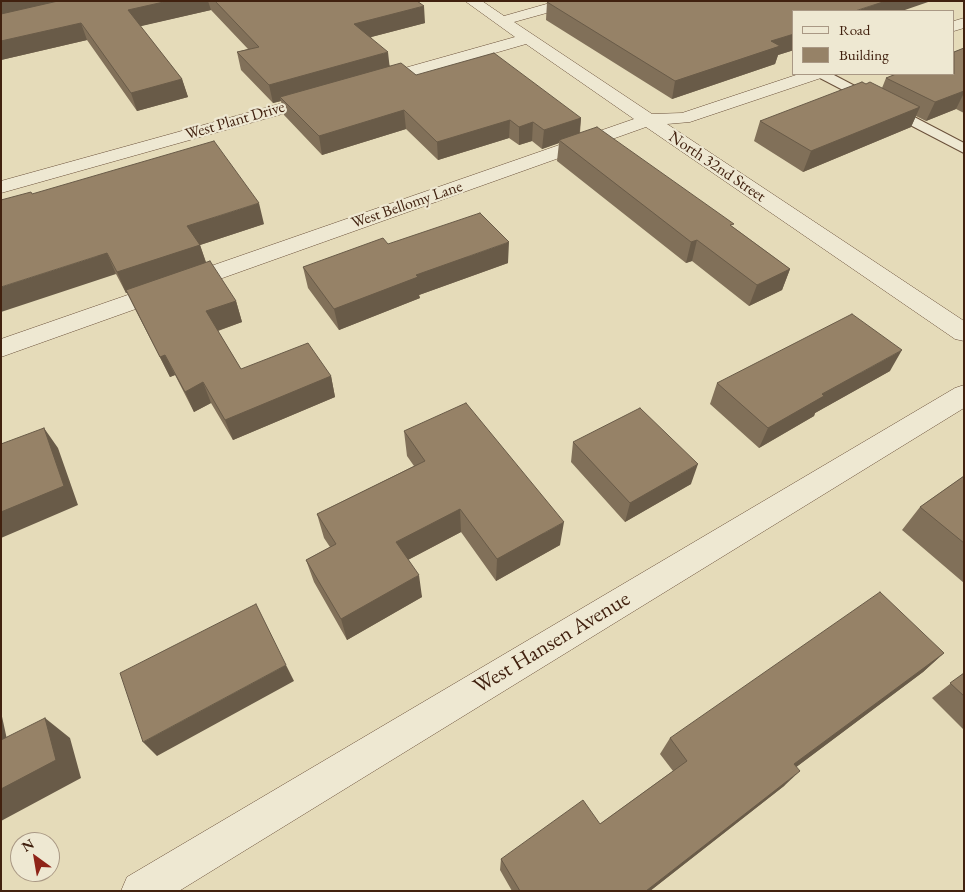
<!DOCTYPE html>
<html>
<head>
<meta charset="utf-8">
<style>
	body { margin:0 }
	#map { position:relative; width:965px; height:892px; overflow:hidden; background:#e5dbb9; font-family:"EB Garamond",serif }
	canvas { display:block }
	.frame { position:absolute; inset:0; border:2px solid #41210f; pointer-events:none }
	.legend { position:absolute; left:792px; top:10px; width:162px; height:65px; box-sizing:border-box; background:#eee8d2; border:1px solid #a99884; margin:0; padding:6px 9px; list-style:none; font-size:15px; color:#41210f }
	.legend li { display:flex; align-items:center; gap:10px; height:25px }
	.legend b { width:25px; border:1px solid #a99884 }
	.north { position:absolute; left:10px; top:832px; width:50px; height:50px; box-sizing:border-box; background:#eee8d2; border:1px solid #a99884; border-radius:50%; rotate:328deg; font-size:14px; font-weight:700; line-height:20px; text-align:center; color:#41210f }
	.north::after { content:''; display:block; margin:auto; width:18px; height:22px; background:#8f2418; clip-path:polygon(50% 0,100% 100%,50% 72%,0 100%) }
</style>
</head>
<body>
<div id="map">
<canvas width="965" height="892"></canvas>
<div class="frame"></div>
<ul class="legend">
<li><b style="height:6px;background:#eee8d2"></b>Road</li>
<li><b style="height:14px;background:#968267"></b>Building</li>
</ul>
<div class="north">N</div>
</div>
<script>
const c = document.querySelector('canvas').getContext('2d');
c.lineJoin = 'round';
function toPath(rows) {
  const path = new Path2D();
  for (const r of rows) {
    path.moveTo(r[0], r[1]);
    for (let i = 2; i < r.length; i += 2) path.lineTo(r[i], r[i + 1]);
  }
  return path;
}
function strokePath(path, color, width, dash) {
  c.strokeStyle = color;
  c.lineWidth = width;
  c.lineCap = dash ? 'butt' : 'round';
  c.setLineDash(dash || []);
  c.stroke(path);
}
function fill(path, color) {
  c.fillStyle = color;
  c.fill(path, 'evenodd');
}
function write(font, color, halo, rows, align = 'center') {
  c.font = font + ' "EB Garamond",serif';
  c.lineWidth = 4.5;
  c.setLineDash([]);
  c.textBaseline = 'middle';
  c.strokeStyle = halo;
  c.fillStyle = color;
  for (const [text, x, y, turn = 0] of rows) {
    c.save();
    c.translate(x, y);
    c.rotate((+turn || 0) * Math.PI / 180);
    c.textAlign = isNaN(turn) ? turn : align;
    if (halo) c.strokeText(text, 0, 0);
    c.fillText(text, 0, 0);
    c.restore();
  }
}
const service = toPath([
	[817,74,832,74,964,143,964,153,818,77,817,74]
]);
const minor = toPath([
	[465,1,482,1,504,16,557,1,581,1,579,4,514,22,652,114,682,113,799,74,823,74,821,78,690,122,667,124,964,321,964,341,955,339,646,127,1,357,1,339,634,119,526,44,381,86,369,86,366,82,369,78,515,37,465,1],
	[964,18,964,28,954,31,954,21,964,18],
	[319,93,325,94,328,98,325,102,1,193,1,181,319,93],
	[964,385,964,408,179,891,121,891,127,877,955,388,964,385]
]);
strokePath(service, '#6a503a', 2);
strokePath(minor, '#6a503a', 1);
fill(service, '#eee8d2');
fill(minor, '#eee8d2');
fill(toPath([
	[1,1,417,1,425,23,371,37,390,66,416,75,581,118,580,133,733,227,790,269,782,290,749,306,692,261,686,263,557,161,559,143,542,149,532,141,519,145,509,138,438,160,406,129,322,155,284,115,281,101,273,103,241,70,237,52,248,49,211,10,140,26,182,79,188,97,137,111,87,40,1,60],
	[550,1,931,1,794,11,794,50,778,55,775,64,672,99,546,20,547,2],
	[964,48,964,113,956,109,926,121,916,116,911,127,803,172,754,141,760,121,882,88,886,78],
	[32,194,264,224,200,245,206,262,236,301,242,322,218,331,241,369,331,376,335,397,233,440,211,403,194,412,175,375,170,377,136,311,127,293,126,293,116,274],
	[388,244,508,263,419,295,420,298,339,330,308,288,303,267],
	[890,371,815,413,814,416,759,448,710,404,717,383],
	[404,431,560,545,496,581,461,532,408,560,422,597,347,640,314,582,306,560,330,547,324,538,317,514,414,466,407,456],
	[573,442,691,484,625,522,571,462],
	[964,476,964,583,902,530,920,507],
	[944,653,923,672,796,767,784,786,650,891,512,891,500,870,501,859,600,824,673,771,660,754,670,738],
	[964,673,964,730,932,698]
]), '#817059');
fill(toPath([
	[1,1,83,1,1,19],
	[168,1,208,1,211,10,133,28,128,10],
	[886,1,931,1,902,11,855,11],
	[424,6,425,23,356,41,354,24],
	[81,23,87,40,1,60,1,41],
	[794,34,794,50,778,55,775,64,672,99,675,81,771,41],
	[388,52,390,70,280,97,281,101,273,103,269,85],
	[182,79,188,97,137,111,131,93],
	[964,91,964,93,956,109,926,121,935,102],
	[920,107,911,127,803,172,811,151],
	[404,110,406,129,322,155,319,136],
	[581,118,579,136,559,140,559,143,542,149,544,130],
	[510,120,509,138,438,160,437,142],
	[533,122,532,141,519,145,519,127],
	[259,203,264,224,200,245,207,266,126,293,117,272,187,226],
	[697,240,692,261,686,263,691,242],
	[509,242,508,263,419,295,420,298,339,330,334,309,416,275],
	[107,253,116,274,1,312,1,287],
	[790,269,782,290,749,306,757,285],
	[236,301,242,322,214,332,206,311],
	[902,350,890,371,815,413,814,416,759,448,768,428,822,394],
	[165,355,175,375,170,377,160,357],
	[331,376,335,397,233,440,225,420],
	[203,382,211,403,194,412,185,392],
	[44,428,58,448,78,505,1,538,1,512],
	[698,464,691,484,625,522,630,503],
	[460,509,461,532,400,564,396,542],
	[564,522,560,545,496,581,497,559],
	[419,575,422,597,347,640,341,619],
	[944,653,923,672,779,780,794,764],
	[286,665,294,681,157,756,143,742],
	[1,712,13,767,1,759],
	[45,718,70,738,81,778,1,821,1,789],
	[800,771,784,786,650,891,646,891]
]), '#695b48');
const building = toPath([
	[58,1,168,1,128,10,182,79,131,93,81,23,1,41,1,14,58,1],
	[215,1,417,1,424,6,354,24,388,52,269,85,237,52,259,47,215,1],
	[550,1,886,1,855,11,794,11,794,34,771,41,780,46,675,81,547,2,550,1],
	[964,48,964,91,935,102,886,78,896,74,954,74,954,52,964,48],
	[494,53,581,118,544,130,533,122,519,127,510,120,437,142,404,110,319,136,280,97,401,63,416,75,494,53],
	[862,82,866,84,870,82,920,107,811,151,760,121,862,82],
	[597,127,734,224,730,225,790,269,757,285,697,240,691,242,559,140,597,127],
	[214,141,259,203,187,226,200,245,117,272,107,253,1,287,1,200,31,192,32,194,214,141],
	[480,213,509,242,416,275,418,277,334,309,303,267,383,238,388,244,480,213],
	[210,261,236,301,206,311,241,369,308,343,331,376,225,420,203,382,185,392,165,355,160,357,126,290,210,261],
	[852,314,902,350,822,394,824,396,768,428,717,383,852,314],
	[466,403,564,522,497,559,460,509,396,542,419,575,341,619,306,560,336,544,317,514,425,461,404,431,466,403],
	[640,408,698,464,630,503,573,442,640,408],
	[44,428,64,486,1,512,1,444,44,428],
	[964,476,964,543,920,507,964,476],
	[880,592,944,653,794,764,800,771,646,891,520,891,501,859,583,800,600,824,687,761,670,738,880,592],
	[256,604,286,665,143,742,120,673,256,604],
	[964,673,964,696,950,683,964,673],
	[45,718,56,760,1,789,1,740,45,718]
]);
fill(building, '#968267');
strokePath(building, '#695b48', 1);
write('16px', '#41210f', '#eee8d2', [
	["West Plant Drive",235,121,-16],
	["North 32nd Street",717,167,34],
	["West Bellomy Lane",407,205,-19]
]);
write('22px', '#41210f', '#eee8d2', [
	["West Hansen Avenue",552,643,-31]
]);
</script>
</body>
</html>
